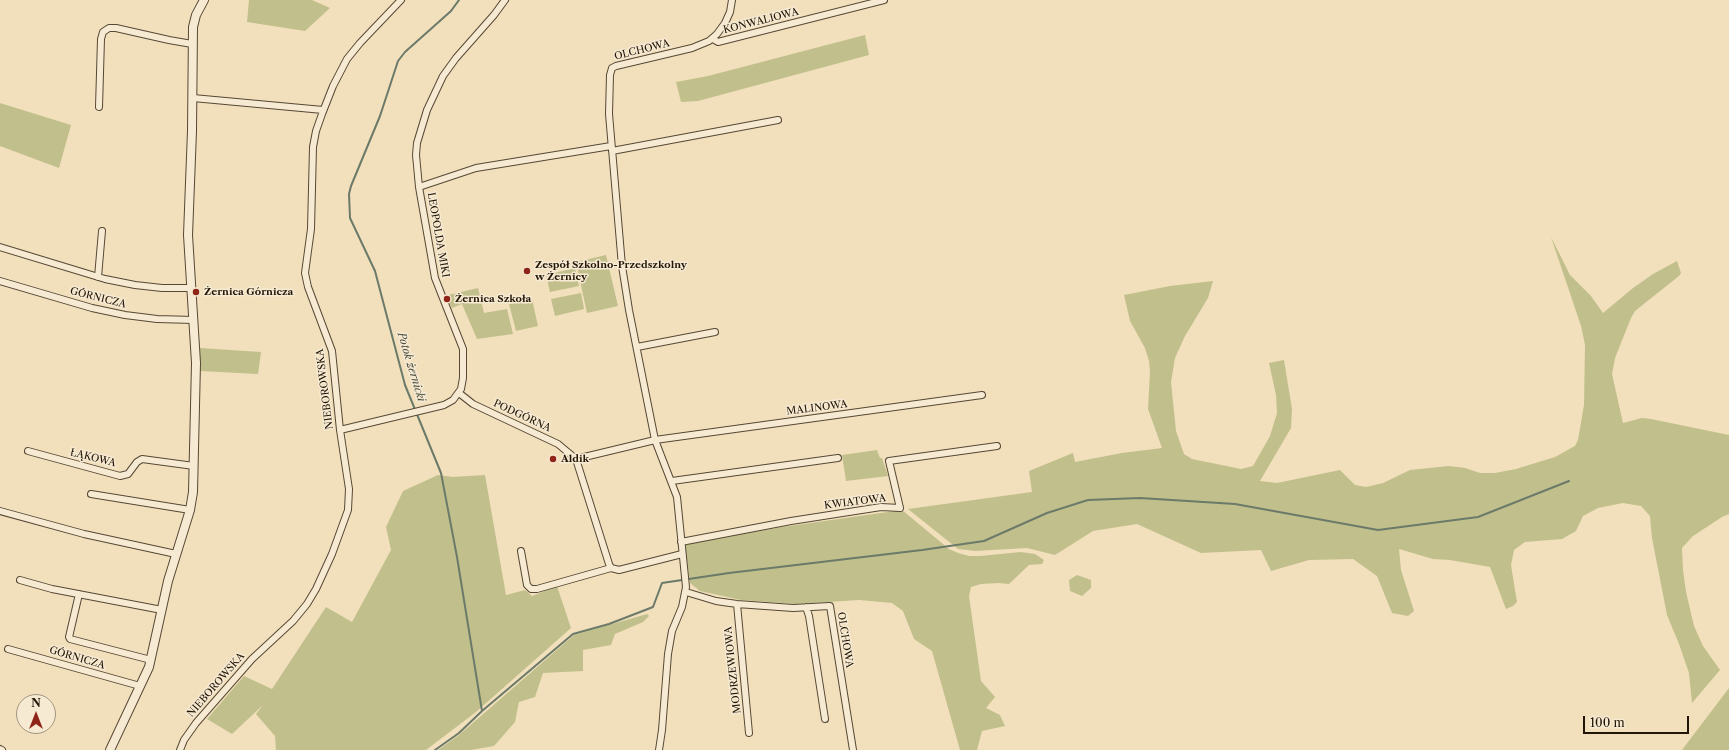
<!DOCTYPE html>
<html>
<head>
<meta charset="utf-8">
<style>
	body { margin:0 }
	#map { position:relative; width:1729px; height:750px; overflow:hidden; background:#f2dfbc; font-family:"Libre Caslon Text",serif }
	canvas { display:block }
	.north { position:absolute; left:16px; top:694px; width:40px; height:40px; box-sizing:border-box; background:#f7ead3; border:1px solid #a29581; border-radius:50%; rotate:0deg; font-size:11px; font-weight:700; line-height:16px; text-align:center; color:#221606 }
	.north::after { content:''; display:block; margin:auto; width:14px; height:18px; background:#8f2418; clip-path:polygon(50% 0,100% 100%,50% 72%,0 100%) }
	.scale { position:absolute; left:1583px; top:716px; width:106px; height:18px; box-sizing:border-box; border:2px solid #221606; border-top:0; padding-left:5px; font-size:12px; line-height:14px; white-space:nowrap; color:#221606; -webkit-text-stroke:3px #f7ead3; paint-order:stroke }
</style>
</head>
<body>
<div id="map">
<canvas width="1729" height="750"></canvas>
<div class="north">N</div>
<div class="scale">100 m</div>
</div>
<script>
const c = document.querySelector('canvas').getContext('2d');
c.lineJoin = 'round';
function fill(path, color) {
  c.fillStyle = color;
  c.fill(path, 'evenodd');
}
function toPath(rows) {
  const path = new Path2D();
  for (const r of rows) {
    path.moveTo(r[0], r[1]);
    for (let i = 2; i < r.length; i += 2) path.lineTo(r[i], r[i + 1]);
  }
  return path;
}
function strokePath(path, color, width, dash) {
  c.strokeStyle = color;
  c.lineWidth = width;
  c.lineCap = dash ? 'butt' : 'round';
  c.setLineDash(dash || []);
  c.stroke(path);
}
function write(font, color, halo, rows, align = 'center') {
  c.font = font + ' "Libre Caslon Text",serif';
  c.lineWidth = 3;
  c.setLineDash([]);
  c.textBaseline = 'middle';
  c.strokeStyle = halo;
  c.fillStyle = color;
  for (const [text, x, y, turn = 0] of rows) {
    c.save();
    c.translate(x, y);
    c.rotate((+turn || 0) * Math.PI / 180);
    c.textAlign = isNaN(turn) ? turn : align;
    if (halo) c.strokeText(text, 0, 0);
    c.fillText(text, 0, 0);
    c.restore();
  }
}
fill(toPath([
	[249,0,312,0,330,8,305,31,247,22],
	[865,35,869,55,698,101,681,102,676,82,708,76],
	[0,103,71,125,59,168,0,146],
	[1551,237,1570,275,1591,296,1603,313,1633,288,1653,274,1677,261,1681,273,1679,276,1635,311,1631,318,1615,358,1612,374,1623,423,1642,418,1651,419,1729,435,1729,514,1722,517,1693,536,1682,548,1683,570,1686,592,1694,626,1703,646,1720,670,1692,703,1689,673,1679,644,1667,615,1652,538,1650,516,1641,506,1623,503,1598,508,1583,516,1576,531,1562,539,1525,542,1514,550,1511,565,1517,602,1513,606,1506,609,1490,567,1450,560,1433,559,1399,549,1401,570,1414,611,1408,616,1392,613,1377,576,1353,559,1309,560,1271,571,1261,550,1201,553,1137,524,1093,531,1055,555,1027,548,975,551,958,549,908,509,1032,492,1029,471,1073,453,1075,462,1122,453,1162,448,1148,409,1150,372,1149,361,1145,348,1130,321,1124,295,1170,286,1213,281,1208,298,1185,336,1175,358,1171,382,1176,431,1184,454,1192,459,1241,469,1253,466,1270,436,1277,413,1276,395,1269,363,1284,360,1292,409,1291,428,1260,481,1277,483,1340,470,1355,485,1366,487,1383,483,1410,470,1449,466,1465,468,1480,473,1495,473,1516,469,1555,457,1575,446,1578,440,1584,405,1585,345,1581,326],
	[606,255,618,306,587,313,576,262],
	[575,268,579,286,550,292,546,275],
	[478,288,484,313,507,309,513,334,477,339,462,304,452,308,449,302,448,295],
	[581,293,584,309,555,316,551,299],
	[532,299,538,326,516,331,509,304],
	[200,348,261,352,258,374,200,371],
	[877,450,880,458,882,458,888,476,846,481,842,455],
	[438,475,453,477,485,475,506,595,525,590,532,596,557,586,571,628,476,712,426,750,276,750,275,736,256,714,263,705,232,734,207,719,244,676,272,689,326,607,352,622,391,550,386,527,403,491],
	[902,510,949,549,958,553,969,556,980,556,1021,552,1035,554,1044,560,1042,564,1029,565,1009,584,999,583,981,584,971,587,969,596,981,681,995,697,986,708,1000,715,1005,726,982,731,977,750,960,750,932,651,914,639,903,611,892,603,859,600,796,604,741,600,700,591,690,583,685,544,782,527],
	[1077,575,1091,580,1091,588,1082,596,1070,591,1069,580],
	[647,614,649,616,643,622,615,634,611,645,583,650,583,671,543,673,535,697,519,702,515,722,494,746,471,750,438,750,459,735,574,635],
	[1729,688,1729,750,1682,750,1688,742]
]), '#c1c08c');
strokePath(toPath([
	[482,711,573,634,609,624,653,607,662,583,729,573,922,550,984,541,1047,513,1088,500,1140,498,1235,504,1378,530,1478,517,1569,481],
	[435,750,459,733,482,711,457,557,441,473,405,385,375,271,350,218,349,194,351,186,380,116,398,61,405,52,451,11,459,0]
]), '#6b7a69', 2);
const minor = toPath([
	[713,39,718,42,884,0],
	[193,98,323,110],
	[99,107,101,39,103,32,109,28,116,28,169,40,192,44],
	[612,151,778,120],
	[419,187,476,168,611,146],
	[0,247,105,279,135,285,162,288,191,288],
	[98,277,102,231],
	[0,281,92,308,125,315,157,319,194,320],
	[637,347,715,332],
	[459,393,473,404,558,444,576,459,655,440,982,395],
	[340,430,444,405,453,400,461,389,463,378,463,349,435,278,419,187,416,155,417,143,427,110,443,76,456,58,494,15,505,0],
	[28,451,120,476,128,474,137,462,142,459,194,466],
	[576,459,609,564,611,568,619,570,682,554],
	[672,481,838,458],
	[91,494,190,510],
	[0,511,84,534,176,554],
	[681,542,791,521,881,507,900,508,889,461,997,446],
	[521,551,527,585,531,589,537,589,611,568],
	[20,580,52,589,162,610],
	[686,592,716,601,737,604,793,608,830,606,853,750],
	[79,594,69,637,70,639,151,660],
	[737,604,749,733],
	[806,607,809,616,825,719],
	[8,649,140,686],
	[0,749,2,750],
	[180,750,184,740,196,723,252,659,293,621,307,604,316,589,332,554,348,510,349,489,340,430,332,351,308,287,305,273,311,229,313,147,316,131,322,114,333,86,347,59,360,43,401,0],
	[659,750,662,730,668,654,672,631,682,607,686,587,677,497,655,440,629,310,622,266,609,114,610,75,612,68,616,66,692,48,709,41,717,34,725,23,730,12,732,0]
]);
const tertiary = toPath([
	[110,750,149,667,168,581,190,510,193,492,196,363,188,235,192,131,193,27,196,15,204,0]
]);
strokePath(minor, '#564834', 8);
strokePath(tertiary, '#564834', 10);
strokePath(minor, '#f7ead3', 6);
strokePath(tertiary, '#f7ead3', 8);
for (const [x, y, r, color] of [
	[527,271,4,"#8f2418"],
	[196,292,4,"#8f2418"],
	[447,299,4,"#8f2418"],
	[553,459,4,"#8f2418"]
]) {
  const dot = new Path2D();
  dot.arc(x, y, r, 0, 2 * Math.PI);
  c.fillStyle = color;
  c.fill(dot);
  strokePath(dot, '#f7ead3', 1.5);
}
write('10px', '#221606', '#f7ead3', [
	["KONWALIOWA",761,21,-14],
	["OLCHOWA",642,50,-14],
	["LEOPOLDA MIKI",438,235,80],
	["GÓRNICZA",98,298,14],
	["NIEBOROWSKA",325,389,-97],
	["MALINOWA",817,408,-7],
	["PODGÓRNA",522,416,25],
	["ŁĄKOWA",93,458,14],
	["KWIATOWA",855,502,-7],
	["OLCHOWA",845,640,81],
	["GÓRNICZA",77,658,16],
	["MODRZEWIOWA",733,670,-96],
	["NIEBOROWSKA",216,685,-49]
]);
write('bold 10px', '#221606', '#f7ead3', [
	["Zespół Szkolno-Przedszkolny",535,265],
	["w Żernicy",535,277],
	["Żernica Górnicza",204,292],
	["Żernica Szkoła",455,299],
	["Aldik",561,459]
], 'left');
write('italic 11px', '#4d5040', '#f7ead3', [
	["Potok żernicki",411,367,73]
]);
</script>
</body>
</html>
